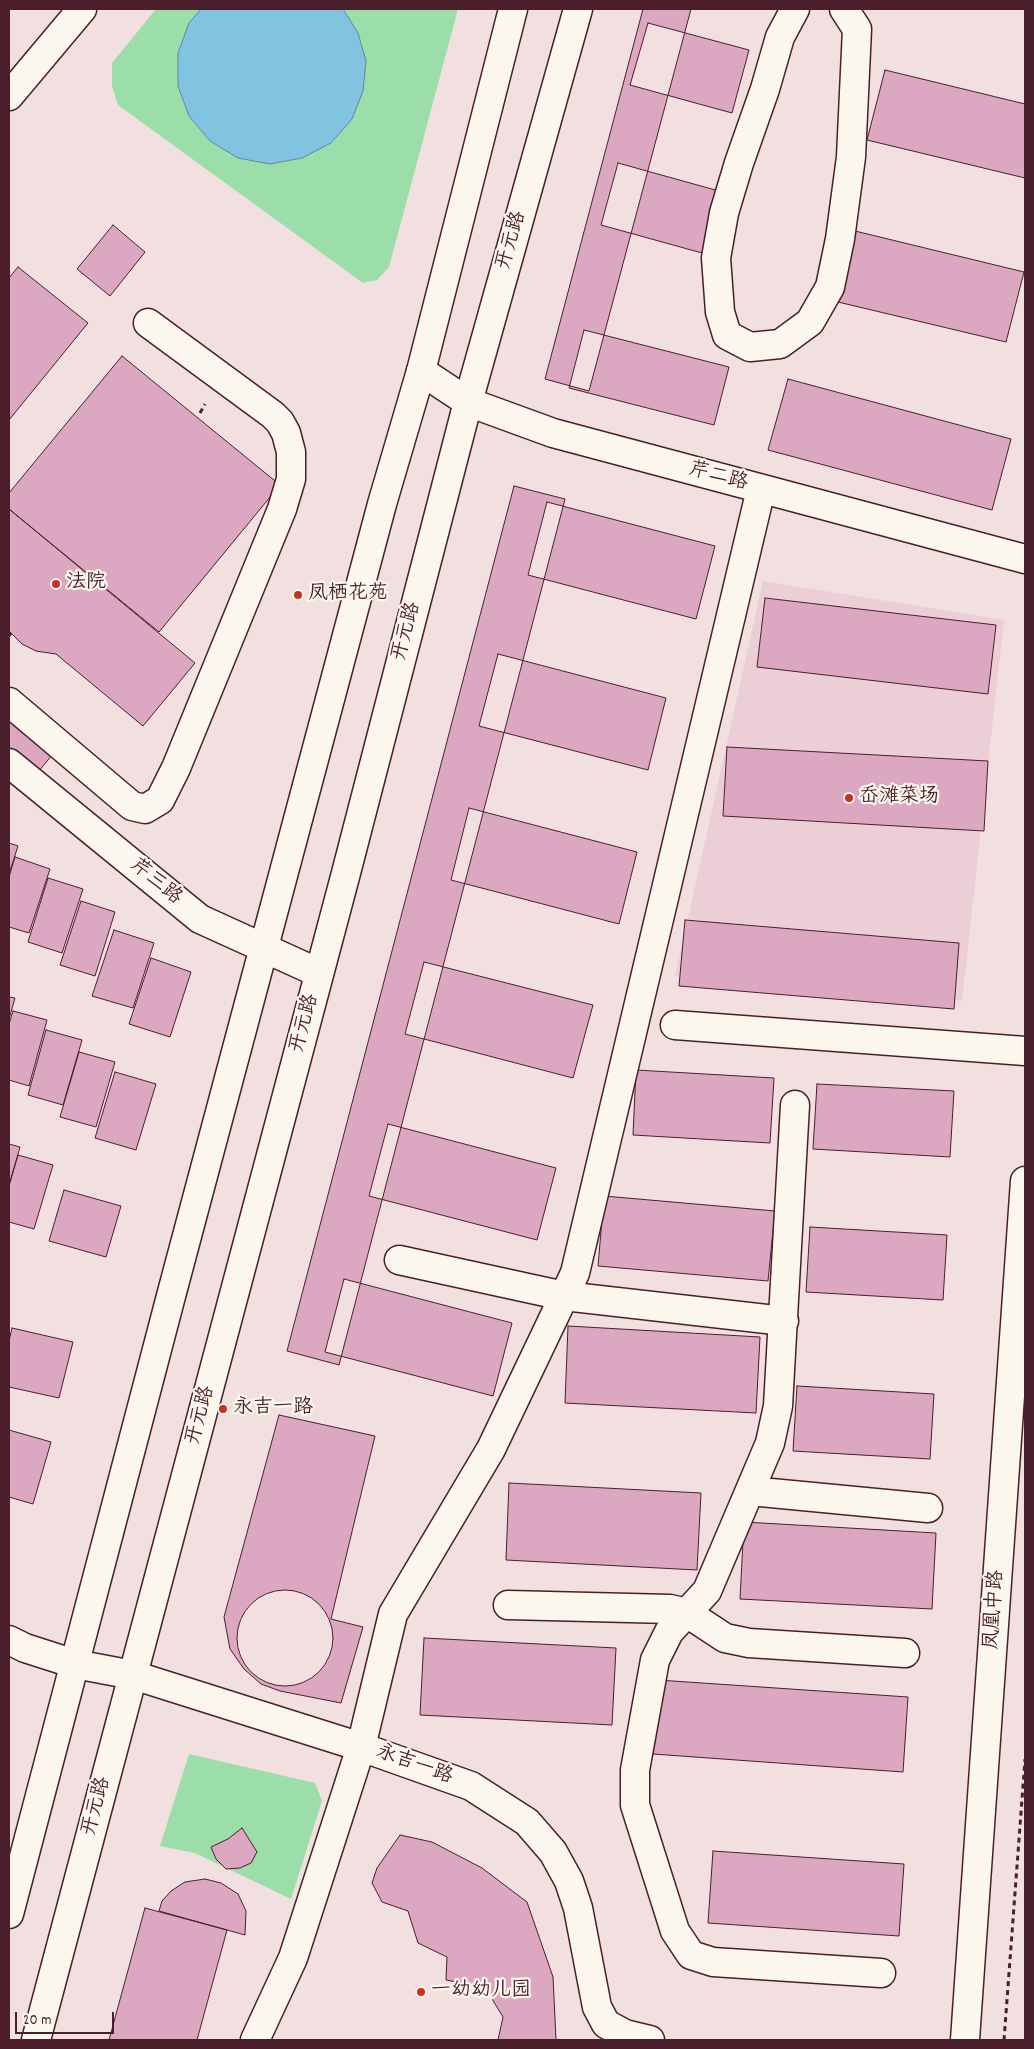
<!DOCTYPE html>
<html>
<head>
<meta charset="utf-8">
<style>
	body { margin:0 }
	#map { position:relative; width:1034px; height:2049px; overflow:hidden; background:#f2dfdf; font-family:Dekko,sans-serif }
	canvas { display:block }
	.frame { position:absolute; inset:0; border:10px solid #4a1f2b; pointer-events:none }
	.scale { position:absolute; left:15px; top:2012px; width:99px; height:22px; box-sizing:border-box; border:2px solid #4a1f2b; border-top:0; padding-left:6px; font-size:15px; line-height:18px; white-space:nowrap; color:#4a1f2b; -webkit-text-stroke:4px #fbf7ec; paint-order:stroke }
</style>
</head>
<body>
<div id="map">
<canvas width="1034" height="2049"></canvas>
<div class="frame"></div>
<div class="scale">20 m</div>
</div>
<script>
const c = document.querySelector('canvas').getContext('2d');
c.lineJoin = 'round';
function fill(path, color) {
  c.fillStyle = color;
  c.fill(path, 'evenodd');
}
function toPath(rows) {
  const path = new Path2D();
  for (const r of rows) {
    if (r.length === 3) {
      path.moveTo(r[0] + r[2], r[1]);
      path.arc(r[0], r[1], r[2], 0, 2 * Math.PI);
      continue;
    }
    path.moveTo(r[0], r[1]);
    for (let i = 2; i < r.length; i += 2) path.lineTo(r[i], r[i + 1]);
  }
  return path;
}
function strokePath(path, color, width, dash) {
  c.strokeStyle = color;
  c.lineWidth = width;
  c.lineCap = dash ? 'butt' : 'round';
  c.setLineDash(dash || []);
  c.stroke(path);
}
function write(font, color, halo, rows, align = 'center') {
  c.font = font + ' Dekko,"LXGW WenKai TC",sans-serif';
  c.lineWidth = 4.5;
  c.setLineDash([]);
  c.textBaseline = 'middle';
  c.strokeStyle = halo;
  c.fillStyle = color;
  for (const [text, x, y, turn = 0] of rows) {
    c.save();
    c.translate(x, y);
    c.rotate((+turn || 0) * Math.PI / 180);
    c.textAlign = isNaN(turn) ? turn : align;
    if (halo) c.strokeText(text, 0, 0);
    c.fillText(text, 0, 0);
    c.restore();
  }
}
fill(toPath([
	[763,581,1004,620,962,1001,675,976]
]), '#ebced6');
fill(toPath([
	[156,9,201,9,189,23,189,116,210,141,238,158,270,164,302,158,358,33,343,9,458,9,389,267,377,280,363,283,118,105,112,86,112,63],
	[189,1754,315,1783,322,1801,291,1899,195,1853,160,1846]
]), '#9bdea9');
const water = toPath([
	[201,9,343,9,358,33,366,61,363,91,352,119,331,143,302,158,270,164,238,158,210,141,189,116,178,86,178,53,189,23,201,9]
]);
fill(water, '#81c4e2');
strokePath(water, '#6b8299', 1);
const building = toPath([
	[643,9,691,9,589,391,545,379,643,9],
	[648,23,749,50,732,113,630,85,648,23],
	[885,70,1025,104,1025,178,867,140,885,70],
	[618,163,719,191,702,253,601,225,618,163],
	[113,225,145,252,110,296,77,269,113,225],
	[855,231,1024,272,1006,342,838,302,855,231],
	[18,267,88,323,9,420,9,278,18,267],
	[584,330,729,367,714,425,569,388,584,330],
	[122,356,280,485,159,632,9,509,9,493,122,356],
	[788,379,1011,439,992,510,768,450,788,379],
	[514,486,565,499,339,1365,287,1351,514,486],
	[547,502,715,546,696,619,528,575,547,502],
	[9,509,195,663,143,726,56,654,36,651,22,644,9,631,9,509],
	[765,598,996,625,988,694,757,667,765,598],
	[498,654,666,698,648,770,479,726,498,654],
	[9,720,52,755,34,777,9,755,9,720],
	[727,747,988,761,984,831,723,816,727,747],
	[469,808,637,852,619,924,451,880,469,808],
	[9,843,18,846,9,874,9,843],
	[15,857,50,869,29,933,9,927,9,877,15,857],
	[48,878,83,889,62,953,28,942,48,878],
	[81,901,115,912,95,976,60,965,81,901],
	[685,920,959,943,954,1009,679,986,685,920],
	[114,930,154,943,133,1008,92,996,114,930],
	[151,958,191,972,170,1037,129,1024,151,958],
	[424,962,593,1005,573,1078,405,1034,424,962],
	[9,997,15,998,9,1019,9,997],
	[13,1011,47,1020,29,1086,9,1080,9,1024,13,1011],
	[46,1030,82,1040,63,1105,28,1095,46,1030],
	[79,1052,115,1062,96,1127,60,1117,79,1052],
	[636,1070,774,1078,770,1143,633,1135,636,1070],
	[115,1072,156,1084,136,1150,95,1138,115,1072],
	[817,1084,954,1091,950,1157,813,1149,817,1084],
	[388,1124,556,1168,537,1240,369,1196,388,1124],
	[9,1144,20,1147,9,1185,9,1144],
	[18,1155,53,1165,34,1229,9,1222,9,1186,18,1155],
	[64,1190,121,1206,106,1257,49,1241,64,1190],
	[604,1196,775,1211,768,1281,598,1266,604,1196],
	[810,1227,947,1235,943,1300,806,1292,810,1227],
	[344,1279,512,1323,493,1396,325,1352,344,1279],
	[568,1326,760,1337,756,1413,565,1403,568,1326],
	[12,1328,73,1342,59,1398,9,1387,9,1341,12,1328],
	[797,1386,934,1394,930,1459,793,1451,797,1386],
	[279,1415,375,1436,331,1619,363,1627,341,1703,280,1691,261,1684,244,1669,230,1649,224,1617,279,1415],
	[9,1430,51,1442,33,1504,9,1497,9,1430],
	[509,1483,701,1493,697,1570,506,1560,509,1483],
	[744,1522,936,1533,932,1609,740,1599,744,1522],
	[285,1638,48],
	[424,1638,616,1648,612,1725,420,1715,424,1638],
	[658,1680,908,1697,903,1772,653,1754,658,1680],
	[242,1828,257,1852,251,1863,240,1868,226,1869,216,1859,211,1847,228,1839,242,1828],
	[400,1835,432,1842,482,1868,527,1902,553,1977,556,2040,498,2040,503,2017,489,1994,467,1984,446,1980,447,1957,418,1943,408,1911,382,1902,372,1883,377,1868,400,1835],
	[713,1851,904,1864,899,1936,708,1923,713,1851],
	[205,1879,221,1883,238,1894,246,1911,245,1935,159,1911,162,1901,171,1891,185,1882,205,1879],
	[145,1908,227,1930,197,2040,109,2040,145,1908]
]);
fill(building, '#dca7c1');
strokePath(building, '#4a1f2b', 1);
const minor = toPath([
	[795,9,780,37,765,89,739,163,724,213,716,258,720,312,727,335,750,347,780,344,810,322,830,287,840,239,851,157,857,29,844,9],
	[9,96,82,9],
	[421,371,468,402,553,433,1025,559],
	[9,702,132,806,145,809,160,800,176,768,282,509,291,479,291,452,286,433,280,422,273,415,148,323],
	[9,763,200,919,319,973],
	[675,1025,1025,1051],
	[795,1105,778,1406,770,1443,707,1591,669,1632,655,1660,635,1770,635,1805,675,1931,691,1955,713,1962,881,1973],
	[399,1260,564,1296,784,1321],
	[750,1491,928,1508],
	[508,1605,670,1609,687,1613,725,1638,749,1643,905,1653],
	[9,1640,25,1648,75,1664,133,1675,361,1747,471,1786,527,1822,553,1852,569,1881,578,1908,597,2007,606,2024,625,2034,650,2040],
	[255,2040,293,1958,361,1747,393,1614,491,1449,575,1273,761,489],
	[965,2040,1025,1181]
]);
const major = toPath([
	[9,1914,171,1296,382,504,421,371,513,9],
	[36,2040,346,873,468,402,578,9]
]);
strokePath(minor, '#4a1f2b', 31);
strokePath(major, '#4a1f2b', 31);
strokePath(toPath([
	[200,413,205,404],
	[9,636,11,633],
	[1004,2040,1025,1759]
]), '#4a1f2b', 3, [5, 4]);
strokePath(minor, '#fbf7ec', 28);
strokePath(major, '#fbf7ec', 28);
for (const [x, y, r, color] of [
	[56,584,5,"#c8321e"],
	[298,595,5,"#c8321e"],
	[849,798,5,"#c8321e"],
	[223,1409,5,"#c8321e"],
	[421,1992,5,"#c8321e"]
]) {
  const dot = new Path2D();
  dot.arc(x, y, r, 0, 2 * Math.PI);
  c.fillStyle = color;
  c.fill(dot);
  strokePath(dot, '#fbf7ec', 2);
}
write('20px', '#4a1f2b', '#fbf7ec', [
	["开元路",513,241,-74],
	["芹二路",718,478,15],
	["开元路",408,632,-75],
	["芹三路",155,883,39],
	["开元路",306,1024,-75],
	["开元路",202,1416,-75],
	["凤凰中路",996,1610,-86],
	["永吉一路",414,1766,20],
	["开元路",98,1807,-75]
]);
write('20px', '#4a1f2b', '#fbf7ec', [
	["法院",66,584],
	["凤栖花苑",308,595],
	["岙滩菜场",859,798],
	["永吉一路",233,1409],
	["一幼幼儿园",431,1992]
], 'left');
</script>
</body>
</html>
